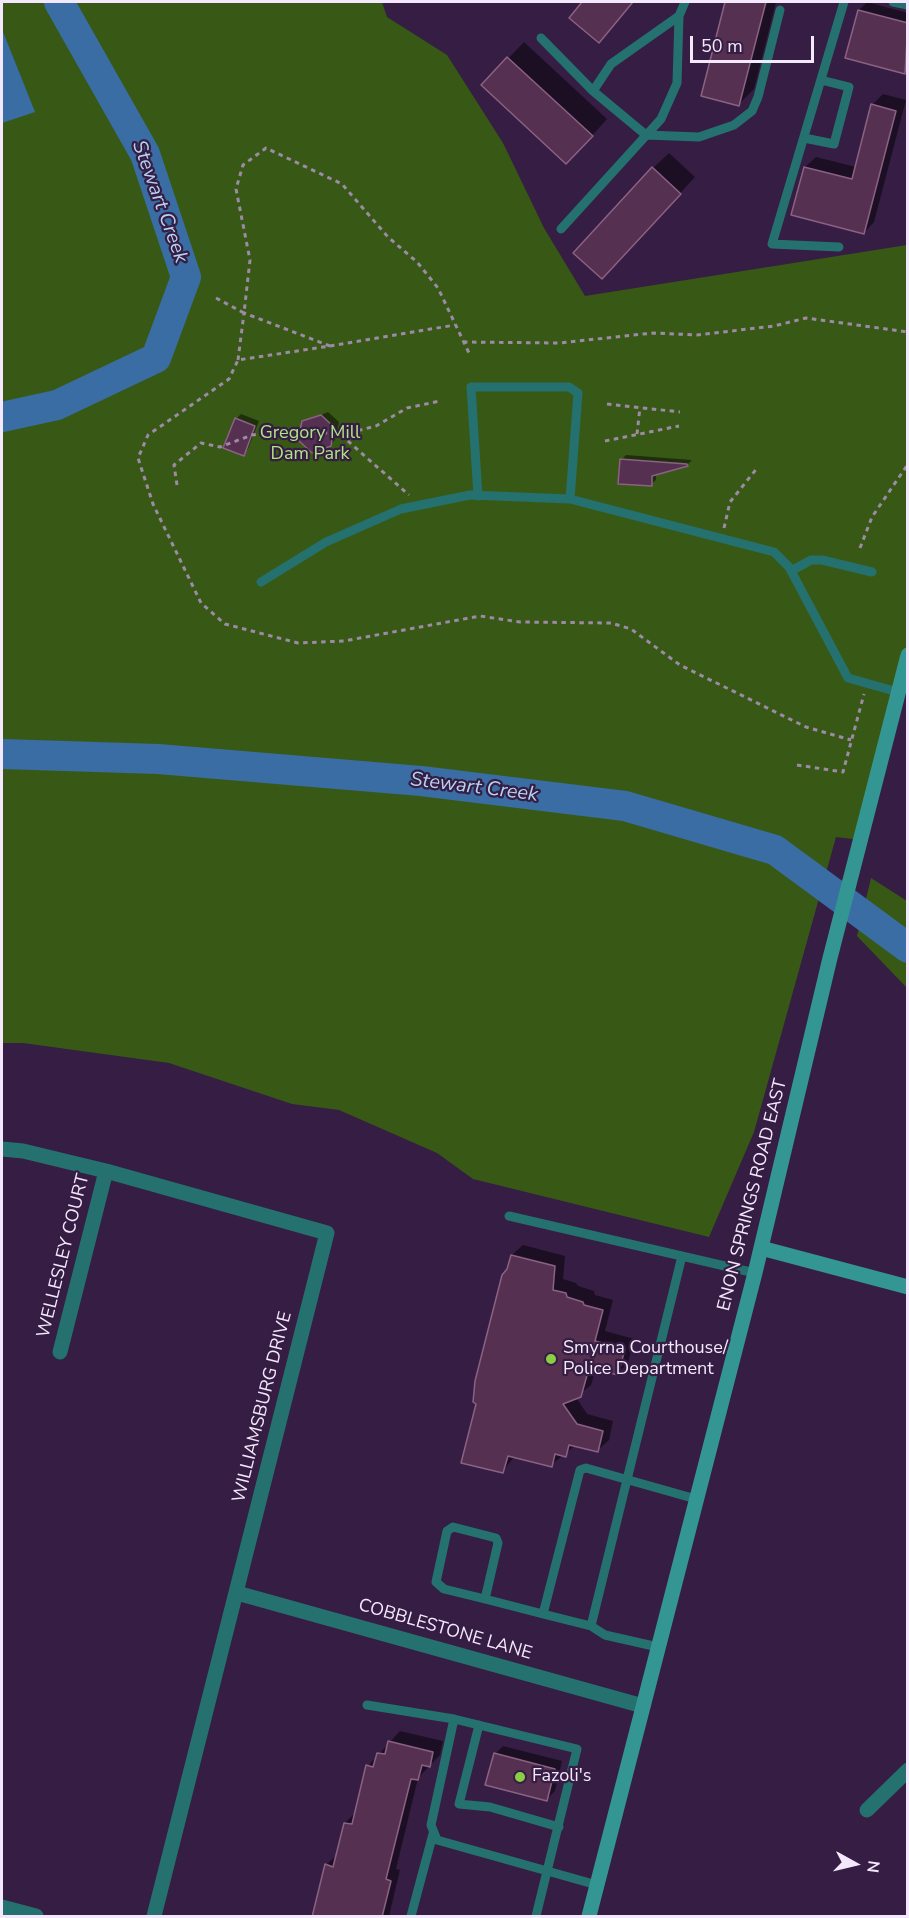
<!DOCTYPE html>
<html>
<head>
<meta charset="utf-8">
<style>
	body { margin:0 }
	#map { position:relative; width:909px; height:1918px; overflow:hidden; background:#351d43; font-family:"Nunito Sans",sans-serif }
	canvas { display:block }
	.frame { position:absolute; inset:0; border:3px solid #f4e8fc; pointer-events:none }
	.north { position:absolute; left:825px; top:1834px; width:60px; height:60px; -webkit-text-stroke:4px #351d43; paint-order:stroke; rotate:98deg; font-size:16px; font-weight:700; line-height:24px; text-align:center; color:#f4e8fc }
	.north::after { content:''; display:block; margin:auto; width:21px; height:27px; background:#f4e8fc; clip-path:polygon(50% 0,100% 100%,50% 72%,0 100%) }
	.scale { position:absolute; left:690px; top:36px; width:124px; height:27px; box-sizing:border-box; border:3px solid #f4e8fc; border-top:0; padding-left:8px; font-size:18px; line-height:21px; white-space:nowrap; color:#f4e8fc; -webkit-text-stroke:4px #351d43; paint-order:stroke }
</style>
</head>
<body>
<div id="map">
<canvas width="909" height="1918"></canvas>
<div class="frame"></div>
<div class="north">N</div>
<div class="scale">50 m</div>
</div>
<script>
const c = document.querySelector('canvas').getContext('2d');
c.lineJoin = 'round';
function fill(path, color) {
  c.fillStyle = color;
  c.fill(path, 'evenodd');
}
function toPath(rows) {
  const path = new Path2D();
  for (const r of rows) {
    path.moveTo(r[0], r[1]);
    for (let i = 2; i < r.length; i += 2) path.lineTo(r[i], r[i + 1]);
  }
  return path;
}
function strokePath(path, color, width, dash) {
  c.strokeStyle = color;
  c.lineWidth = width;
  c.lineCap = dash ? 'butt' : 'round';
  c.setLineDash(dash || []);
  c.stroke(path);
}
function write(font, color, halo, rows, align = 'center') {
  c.font = font + ' "Nunito Sans",sans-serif';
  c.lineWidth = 4.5;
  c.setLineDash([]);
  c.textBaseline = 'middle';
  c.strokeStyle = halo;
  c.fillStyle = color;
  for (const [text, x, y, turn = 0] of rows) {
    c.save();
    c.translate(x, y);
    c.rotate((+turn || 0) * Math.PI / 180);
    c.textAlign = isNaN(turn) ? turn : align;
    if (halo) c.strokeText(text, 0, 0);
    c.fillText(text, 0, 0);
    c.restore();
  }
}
fill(toPath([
	[2,2,382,2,387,17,447,55,503,143,544,228,585,296,907,245,907,655,861,840,836,837,754,1132,709,1237,473,1179,437,1153,339,1110,292,1104,169,1063,23,1043,2,1043,2,111,29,99,2,29],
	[871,878,907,901,907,988,857,936]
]), '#385915');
fill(toPath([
	[2,29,35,112,2,123]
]), '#396da4');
fill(toPath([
	[584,2,634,2,599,41,571,18],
	[727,2,776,2,754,89,739,104,703,95],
	[867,2,908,13,908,70,905,72,847,57,859,10],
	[524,42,607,119,582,147,483,85],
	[883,94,906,100,874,222,864,233,805,167,816,157,856,167,872,105],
	[669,153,695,177,617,262,653,168],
	[328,412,339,422,335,440,330,445,304,422],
	[241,414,259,421,248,449,243,454,236,419],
	[626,455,692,460,687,465,656,473,656,480,651,484,621,460],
	[523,1245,565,1256,563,1279,576,1283,578,1286,594,1291,595,1295,613,1300,605,1331,634,1339,628,1363,617,1374,596,1368,591,1385,576,1397,587,1414,613,1421,609,1440,598,1450,576,1445,551,1465,515,1456,503,1471,508,1270,512,1255],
	[400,1731,443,1741,440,1755,418,1778,396,1869,400,1870,389,1916,314,1916,326,1865,338,1854,345,1823,356,1812,368,1766],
	[503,1746,562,1761,555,1791,547,1799,495,1754]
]), '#0007');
strokePath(toPath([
	[2,417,57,405,156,358,186,277,145,154,59,2],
	[2,754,158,759,421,781,625,806,775,850,908,948]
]), '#396da4', 30);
const building = toPath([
	[582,2,633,2,599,43,569,18,582,2],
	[725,2,766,2,739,106,701,96,725,2],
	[858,10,908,23,905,74,845,58,858,10],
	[507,57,593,136,566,164,481,85,507,57],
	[871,104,896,111,864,234,791,215,804,167,852,179,871,104],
	[652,167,681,194,602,279,573,253,652,167],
	[321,415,334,427,331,446,312,453,298,440,302,421,321,415],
	[235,418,255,426,244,456,223,448,235,418],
	[620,459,687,464,688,466,652,476,652,486,618,484,620,459],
	[511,1255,555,1266,553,1290,566,1293,567,1297,583,1302,584,1305,603,1310,595,1341,625,1349,618,1375,589,1368,581,1397,563,1404,577,1424,603,1431,598,1452,569,1445,566,1457,555,1454,552,1467,508,1456,503,1473,461,1463,476,1404,473,1402,475,1381,502,1275,507,1269,511,1255],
	[388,1741,433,1752,430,1767,422,1765,418,1780,411,1779,386,1879,391,1881,382,1917,312,1917,325,1864,333,1867,344,1823,352,1824,366,1765,373,1767,377,1753,385,1754,388,1741],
	[494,1753,555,1769,547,1801,485,1785,494,1753]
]);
fill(building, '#563051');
strokePath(building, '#8b6184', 1.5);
strokePath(toPath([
	[216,298,244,313,250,260,236,189,243,165,266,148,342,184,388,237,417,262,438,288,469,353],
	[463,342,559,343,653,333,697,335,774,326,806,318,908,332],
	[330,346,455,325],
	[238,360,244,313,330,346,238,360,229,379,148,435,138,458,153,504,201,603,225,624,298,643,344,641,480,616,520,622,611,623,631,629,680,665,806,727,851,740],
	[607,404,680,412],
	[637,434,640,407],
	[341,435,409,495],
	[605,441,679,426],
	[177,485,174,465,201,443,220,447,252,435,299,429,341,435,376,426,407,408,440,401],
	[724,528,730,502,758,467],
	[860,548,872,517,908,464],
	[797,765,843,772,864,694]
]), '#9c8aa6', 3, [4.5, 4.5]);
strokePath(toPath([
	[893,2,908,5],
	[541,38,593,91,611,64,679,16],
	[593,91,646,135,699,137,734,125,752,111,758,97,780,10],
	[804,138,834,144,849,87,821,80],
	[561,229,661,119,677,83,679,16,685,2],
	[839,247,772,244,844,2],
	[478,496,471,387,569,387,578,393,570,499],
	[791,571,811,560,822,560,872,572],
	[261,582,326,542,401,509,470,495,570,499,774,552,789,567,848,678,898,692],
	[509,1216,755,1273],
	[485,1599,498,1543,496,1538,453,1527,447,1531,436,1582,444,1589,485,1599,543,1614,591,1626],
	[543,1614,580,1470,586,1468,696,1499],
	[658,1647,605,1635,591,1626,682,1256],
	[367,1705,454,1719,431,1825,437,1840,597,1885],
	[454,1719,577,1749,536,1916],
	[479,1725,459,1804,490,1807,559,1827],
	[411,1916,433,1834]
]), '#24716f', 9);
strokePath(toPath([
	[2,1149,23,1151,106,1171,327,1233,154,1916],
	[60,1352,106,1171],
	[237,1593,643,1706],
	[867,1810,908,1770],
	[2,1907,36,1916]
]), '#24716f', 15);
strokePath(toPath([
	[761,1248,908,1287],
	[589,1916,755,1273,830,958,908,655]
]), '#349693', 15);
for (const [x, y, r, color] of [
	[551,1359,6,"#8bce46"],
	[520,1777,6,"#8bce46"]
]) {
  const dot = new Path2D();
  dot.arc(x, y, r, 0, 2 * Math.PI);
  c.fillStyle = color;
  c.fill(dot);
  strokePath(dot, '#351d43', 2);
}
write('18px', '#b0e384', '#351d43', [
	["Gregory Mill",310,434],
	["Dam Park",310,455]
]);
write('18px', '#f4e8fc', '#351d43', [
	["ENON SPRINGS ROAD EAST",753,1195,-76],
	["WELLESLEY COURT",64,1256,-76],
	["WILLIAMSBURG DRIVE",263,1407,-76],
	["COBBLESTONE LANE",445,1630,16]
]);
write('18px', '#f4e8fc', '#351d43', [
	["Smyrna Courthouse/",563,1349],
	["Police Department",563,1370],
	["Fazoli's",532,1777]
], 'left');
write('italic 20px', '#b7d3f3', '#351d43', [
	["Stewart Creek",159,202,70],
	["Stewart Creek",474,788,7]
]);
</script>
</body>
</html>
